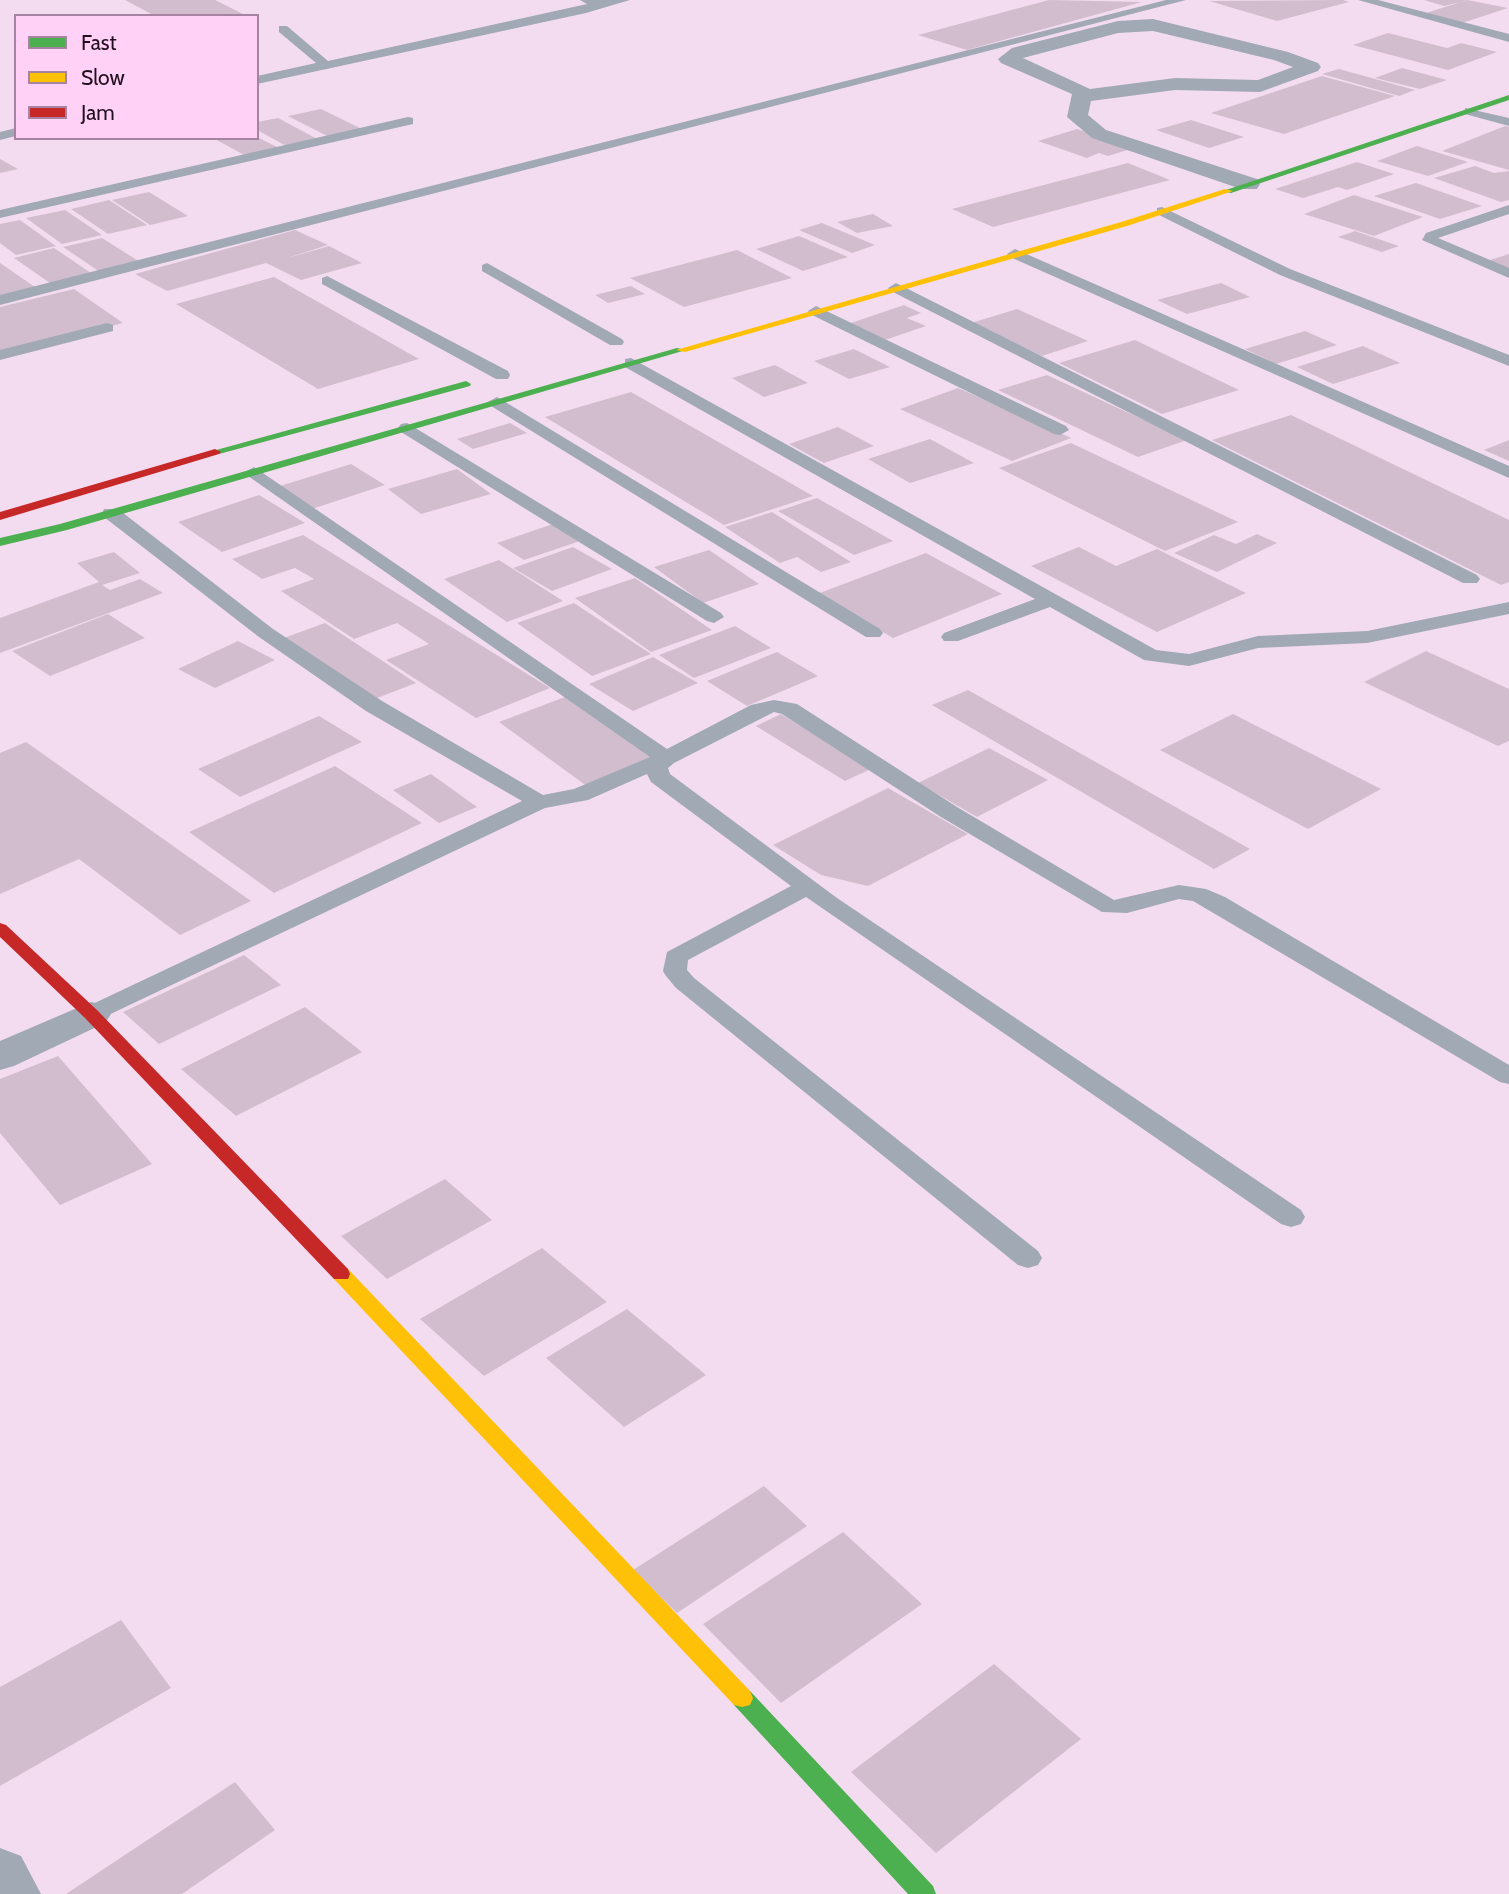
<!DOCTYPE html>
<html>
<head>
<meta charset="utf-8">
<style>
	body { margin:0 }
	#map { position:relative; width:1509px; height:1894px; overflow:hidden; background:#f4dcf0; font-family:Cabin,sans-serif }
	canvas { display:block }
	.legend { position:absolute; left:14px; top:14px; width:245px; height:126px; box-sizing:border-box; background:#ffd1f6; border:2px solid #a683a0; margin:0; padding:9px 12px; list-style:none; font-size:21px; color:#210e1e }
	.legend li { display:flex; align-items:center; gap:14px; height:35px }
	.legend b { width:35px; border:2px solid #a683a0 }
</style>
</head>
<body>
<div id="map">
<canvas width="1509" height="1894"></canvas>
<ul class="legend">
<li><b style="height:9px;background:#4caf50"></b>Fast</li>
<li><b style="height:9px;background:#ffc107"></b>Slow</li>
<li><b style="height:9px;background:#c62828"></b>Jam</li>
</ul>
</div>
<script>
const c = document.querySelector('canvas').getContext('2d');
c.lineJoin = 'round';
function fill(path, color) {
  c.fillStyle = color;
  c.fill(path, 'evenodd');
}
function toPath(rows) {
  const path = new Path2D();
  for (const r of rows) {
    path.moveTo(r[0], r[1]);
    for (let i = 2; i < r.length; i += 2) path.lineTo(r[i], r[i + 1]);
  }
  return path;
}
fill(toPath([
	[125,0,215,0,247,16,155,16],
	[1049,0,1142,2,967,50,918,35],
	[1343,0,1349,2,1277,21,1209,1],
	[1424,0,1465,0,1465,1,1444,6],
	[1467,0,1508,8,1462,23,1426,13],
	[1388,33,1447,48,1461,43,1497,52,1448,70,1353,45],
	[1402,68,1447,80,1420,89,1375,78],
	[1339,69,1415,90,1399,96,1322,74],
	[1322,76,1395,96,1284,134,1211,113],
	[321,109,364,130,331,138,288,116],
	[278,118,321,141,290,148,257,130,257,122],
	[1191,120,1244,137,1209,148,1156,130],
	[1505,126,1509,127,1509,170,1442,151],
	[1077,129,1134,148,1108,156,1099,153,1087,158,1038,141],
	[257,137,281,149,248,157,213,138],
	[1417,146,1468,162,1428,176,1377,161],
	[0,159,18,169,0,173],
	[1357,162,1394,174,1347,190,1338,187,1303,198,1275,189],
	[1128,163,1170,180,993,227,952,209],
	[1475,166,1494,173,1509,171,1509,200,1501,202,1434,178],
	[1416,183,1482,206,1440,219,1374,196],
	[149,192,188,216,150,225,112,200],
	[1354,195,1423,217,1374,236,1304,214],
	[109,200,147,225,108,234,71,209],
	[65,210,102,235,62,244,26,218],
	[873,214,893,226,857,233,837,222],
	[20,220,56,246,16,255,0,243,0,224],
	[822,223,875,245,852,253,799,230],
	[295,230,328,245,284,259,329,246,362,263,301,280,266,263,167,291,135,274],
	[1355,231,1399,246,1382,252,1338,237],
	[799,236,848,257,803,271,756,249],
	[102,238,140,262,100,272,63,247],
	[54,248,91,273,50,283,14,258],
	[737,250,792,278,684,307,630,278],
	[1509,254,1509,269,1487,261],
	[0,263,35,287,0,296],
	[274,277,419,359,318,389,176,304],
	[1221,283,1250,297,1187,314,1157,300],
	[631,286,645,294,608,303,595,295],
	[74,289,123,323,0,354,0,307],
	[904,305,921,313,907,318,926,326,882,341,845,325],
	[1017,309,1088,341,1042,356,971,323],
	[1305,331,1337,345,1276,364,1245,349],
	[1135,340,1239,390,1162,414,1059,363],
	[1363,346,1400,363,1333,384,1297,367],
	[854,349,890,367,849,379,814,361],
	[775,365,808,383,764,397,732,378],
	[1047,375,1187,440,1138,457,998,390],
	[958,388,1071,438,1012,461,900,409],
	[631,392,813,496,724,525,545,417],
	[1291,415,1509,520,1509,582,1501,585,1212,440],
	[510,423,527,433,473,449,457,439],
	[838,427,874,446,824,463,789,444],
	[930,439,974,463,910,483,868,459],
	[1509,440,1509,461,1484,450],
	[1071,443,1238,522,1165,551,999,468],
	[351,464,385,485,312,509,280,486],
	[457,469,491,494,421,514,388,489],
	[259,495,305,523,222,552,178,522],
	[817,498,893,541,854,555,778,511],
	[772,512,851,562,821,572,797,557,780,563,725,527],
	[556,523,583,540,524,560,497,543],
	[1257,534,1277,543,1217,572,1174,553,1214,535,1236,544],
	[303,535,550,688,476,718,386,660,429,644,397,623,354,639,281,591,314,579,295,568,262,579,232,559],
	[573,547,612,569,552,591,513,568],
	[1079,547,1116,566,1157,549,1246,593,1157,632,1031,566],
	[709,550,759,584,703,603,654,567],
	[114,552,140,573,102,585,110,590,140,579,163,593,0,653,0,618,99,582,77,563],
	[926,553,1002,594,893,638,817,594],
	[499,560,563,601,507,622,444,579],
	[635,578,712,630,651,652,575,598],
	[574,603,651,654,592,676,517,623],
	[108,614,145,638,50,676,12,651],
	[325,623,416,683,372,700,281,639],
	[735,626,771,648,694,678,659,655],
	[238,641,275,660,215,688,178,669],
	[1426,651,1509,689,1509,741,1498,746,1364,682],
	[777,652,818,676,747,706,707,681],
	[653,657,698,683,633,711,589,684],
	[968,690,1250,849,1214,869,932,705],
	[570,695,660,758,588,787,499,722],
	[781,714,871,769,845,781,756,726],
	[1233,714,1381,789,1308,829,1160,750],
	[319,716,362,742,240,797,198,769],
	[26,742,251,901,180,935,79,859,0,894,0,753],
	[989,748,1048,780,977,817,918,783],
	[335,766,422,823,274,893,189,832],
	[431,774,477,807,439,823,393,790],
	[888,788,968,834,868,886,821,875,773,845],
	[244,955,281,985,159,1044,123,1012],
	[305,1007,362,1052,236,1116,181,1069],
	[58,1056,152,1164,60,1205,0,1133,0,1079],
	[445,1179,492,1220,387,1279,341,1236],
	[542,1248,607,1302,484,1376,420,1319],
	[627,1309,706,1375,624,1427,546,1358],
	[764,1486,807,1526,677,1613,633,1570],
	[843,1532,922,1604,781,1703,703,1624],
	[121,1620,171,1688,0,1786,0,1687],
	[994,1664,1081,1739,936,1853,851,1772],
	[235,1782,275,1830,182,1894,66,1894]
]), '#d2bdce');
fill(toPath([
	[580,0,630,0,586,13,257,84,257,76,316,63,279,32,279,26,287,26,328,61,587,4,580,0],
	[1166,0,1186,0,0,305,0,295,1166,0],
	[1358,0,1378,0,1509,34,1509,42,1358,0],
	[1465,108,1509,118,1509,126,1465,114,1465,108],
	[408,117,413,118,413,124,0,218,0,210,408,117],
	[16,128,16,136,0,140,0,132,16,128],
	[1509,205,1509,214,1438,238,1509,268,1509,278,1422,240,1426,233,1509,205],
	[1162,207,1290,269,1509,355,1509,366,1280,275,1157,214,1157,208,1162,207],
	[1015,249,1509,466,1509,478,1010,257,1007,254,1015,249],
	[487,263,622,339,624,342,622,345,610,345,482,271,482,265,487,263],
	[327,276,508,371,510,375,508,379,496,379,322,284,322,278,327,276],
	[896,283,1477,575,1480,579,1477,583,1463,583,891,291,888,288,896,283],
	[816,306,1066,426,1069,430,1060,435,1054,434,810,314,808,311,816,306],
	[107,323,113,325,113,331,0,360,0,350,107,323],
	[631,358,1156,650,1189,654,1258,636,1367,631,1509,602,1509,614,1367,643,1258,648,1189,666,1144,660,1050,607,958,641,944,641,941,637,944,633,1035,599,625,367,625,359,631,358],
	[497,397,880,629,883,633,880,637,866,637,491,406,488,402,497,397],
	[407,423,721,613,724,617,714,623,707,621,401,432,398,428,401,424,407,423],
	[254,467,667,749,751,705,774,700,797,704,957,807,1114,900,1179,885,1206,889,1225,897,1509,1065,1509,1084,1500,1082,1193,901,1179,899,1127,913,1102,912,941,817,782,714,774,712,674,763,668,768,670,774,837,898,1301,1210,1305,1217,1301,1224,1291,1227,1281,1224,806,897,688,960,687,970,694,978,1038,1251,1042,1258,1038,1265,1028,1268,1018,1265,676,988,666,976,663,971,667,952,791,886,651,782,647,774,588,800,545,808,100,1019,82,1019,78,1014,82,1009,522,801,366,711,259,637,104,517,102,513,104,509,118,509,273,629,382,701,543,795,574,789,650,757,248,476,245,472,254,467]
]), '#a0a9b4');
fill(toPath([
	[1153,19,1288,52,1318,63,1321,67,1318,71,1260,92,1175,90,1091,101,1088,115,1106,130,1257,179,1260,184,1257,189,1241,189,1092,138,1067,117,1072,94,1001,63,998,59,1012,48,1118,21,1153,19],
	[1153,31,1274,60,1293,67,1258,80,1175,78,1090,89,1023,58,1118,33,1153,31],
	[91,1002,105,1005,111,1014,105,1023,14,1066,0,1070,0,1041,91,1002],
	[0,1848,21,1856,41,1894,0,1894,0,1848]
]), '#a0a9b4');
fill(toPath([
	[1509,95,1509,100,1231,193,1223,191,1509,95],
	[677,348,686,350,67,530,0,546,0,538,60,524,677,348],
	[466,381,471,384,470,386,219,454,209,452,466,381],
	[742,1689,750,1691,933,1886,936,1894,908,1894,734,1705,731,1698,734,1691,742,1689]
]), '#4caf50');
fill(toPath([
	[1225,189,1233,191,1127,226,685,352,676,350,1121,222,1225,189],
	[341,1268,348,1269,750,1691,753,1698,750,1705,742,1707,734,1705,334,1279,332,1274,334,1269,341,1268]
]), '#ffc107');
fill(toPath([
	[215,449,221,452,219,454,0,520,0,512,215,449],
	[0,923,6,925,97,1010,348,1269,350,1274,348,1279,334,1279,85,1018,0,937,0,923]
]), '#c62828');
</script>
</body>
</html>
